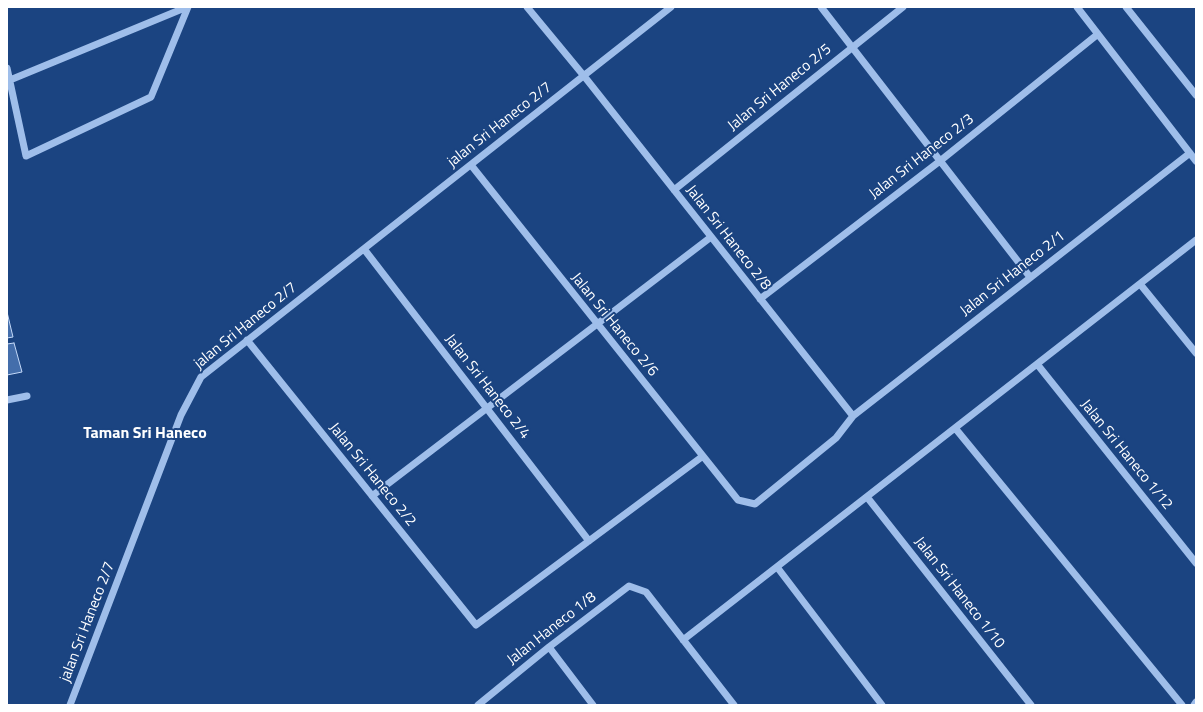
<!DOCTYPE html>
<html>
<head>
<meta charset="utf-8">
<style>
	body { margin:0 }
	#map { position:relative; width:1203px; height:712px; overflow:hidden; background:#1b4481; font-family:"Titillium Web",sans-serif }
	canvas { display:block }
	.frame { position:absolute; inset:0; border:8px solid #fff; pointer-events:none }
</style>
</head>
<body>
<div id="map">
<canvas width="1203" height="712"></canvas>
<div class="frame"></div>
</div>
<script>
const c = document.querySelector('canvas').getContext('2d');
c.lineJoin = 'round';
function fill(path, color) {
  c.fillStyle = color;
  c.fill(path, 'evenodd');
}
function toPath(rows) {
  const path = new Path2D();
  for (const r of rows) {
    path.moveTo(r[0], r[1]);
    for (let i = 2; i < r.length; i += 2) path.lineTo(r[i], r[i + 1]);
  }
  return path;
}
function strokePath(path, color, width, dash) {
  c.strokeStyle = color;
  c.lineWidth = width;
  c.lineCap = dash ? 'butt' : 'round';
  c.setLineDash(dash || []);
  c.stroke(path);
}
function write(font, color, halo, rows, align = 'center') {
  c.font = font + ' "Titillium Web",sans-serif';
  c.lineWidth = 4;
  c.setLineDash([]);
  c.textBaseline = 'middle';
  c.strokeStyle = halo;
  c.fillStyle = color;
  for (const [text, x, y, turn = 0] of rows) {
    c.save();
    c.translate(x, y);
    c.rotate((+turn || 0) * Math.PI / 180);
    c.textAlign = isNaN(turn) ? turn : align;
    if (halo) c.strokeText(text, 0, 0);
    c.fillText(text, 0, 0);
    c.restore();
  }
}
const building = toPath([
	[7,312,13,337,7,338,7,312],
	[14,343,22,372,7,375,7,344,14,343]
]);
fill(building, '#446eab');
strokePath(building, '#c4d9f8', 1);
strokePath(toPath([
	[527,7,584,76,853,416],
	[821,7,1030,277],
	[1077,7,1196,161],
	[1126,7,1196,95],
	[7,68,26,156,151,97,188,7],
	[10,80,187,7],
	[471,165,738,500,755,504,836,438,853,416,1190,153],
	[674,190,903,7],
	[364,249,589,541],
	[1140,284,1196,353],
	[760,299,940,161,1098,34],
	[247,340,476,625,703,456],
	[1037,364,1196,563],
	[7,400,27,396],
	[955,428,1182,705],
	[372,496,711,237],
	[867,497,1031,705],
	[777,567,882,705],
	[683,640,1196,240],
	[549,647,593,705],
	[70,705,181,415,201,377,671,7],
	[478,705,549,647,629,586,646,592,734,705],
	[1194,705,1196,702]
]), '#9fbeea', 7);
write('15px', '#fff', '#1b4481', [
	["Jalan Sri Haneco 2/5",780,88,-39],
	["jalan Sri Haneco 2/7",500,125,-38],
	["Jalan Sri Haneco 2/3",922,157,-38],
	["Jalan Sri Haneco 2/8",728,238,52],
	["Jalan Sri Haneco 2/1",1013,274,-38],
	["Jalan Sri Haneco 2/6",614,325,51],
	["jalan Sri Haneco 2/7",246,326,-39],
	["Jalan Sri Haneco 2/4",487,387,52],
	["Jalan Sri Haneco 1/12",1126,455,51],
	["Jalan Sri Haneco 2/2",372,475,51],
	["Jalan Sri Haneco 1/10",959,593,52],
	["jalan Sri Haneco 2/7",88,622,-69],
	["Jalan Haneco 1/8",552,629,-38]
]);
write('bold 16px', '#fff', '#1b4481', [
	["Taman Sri Haneco",145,434]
]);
</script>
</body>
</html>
